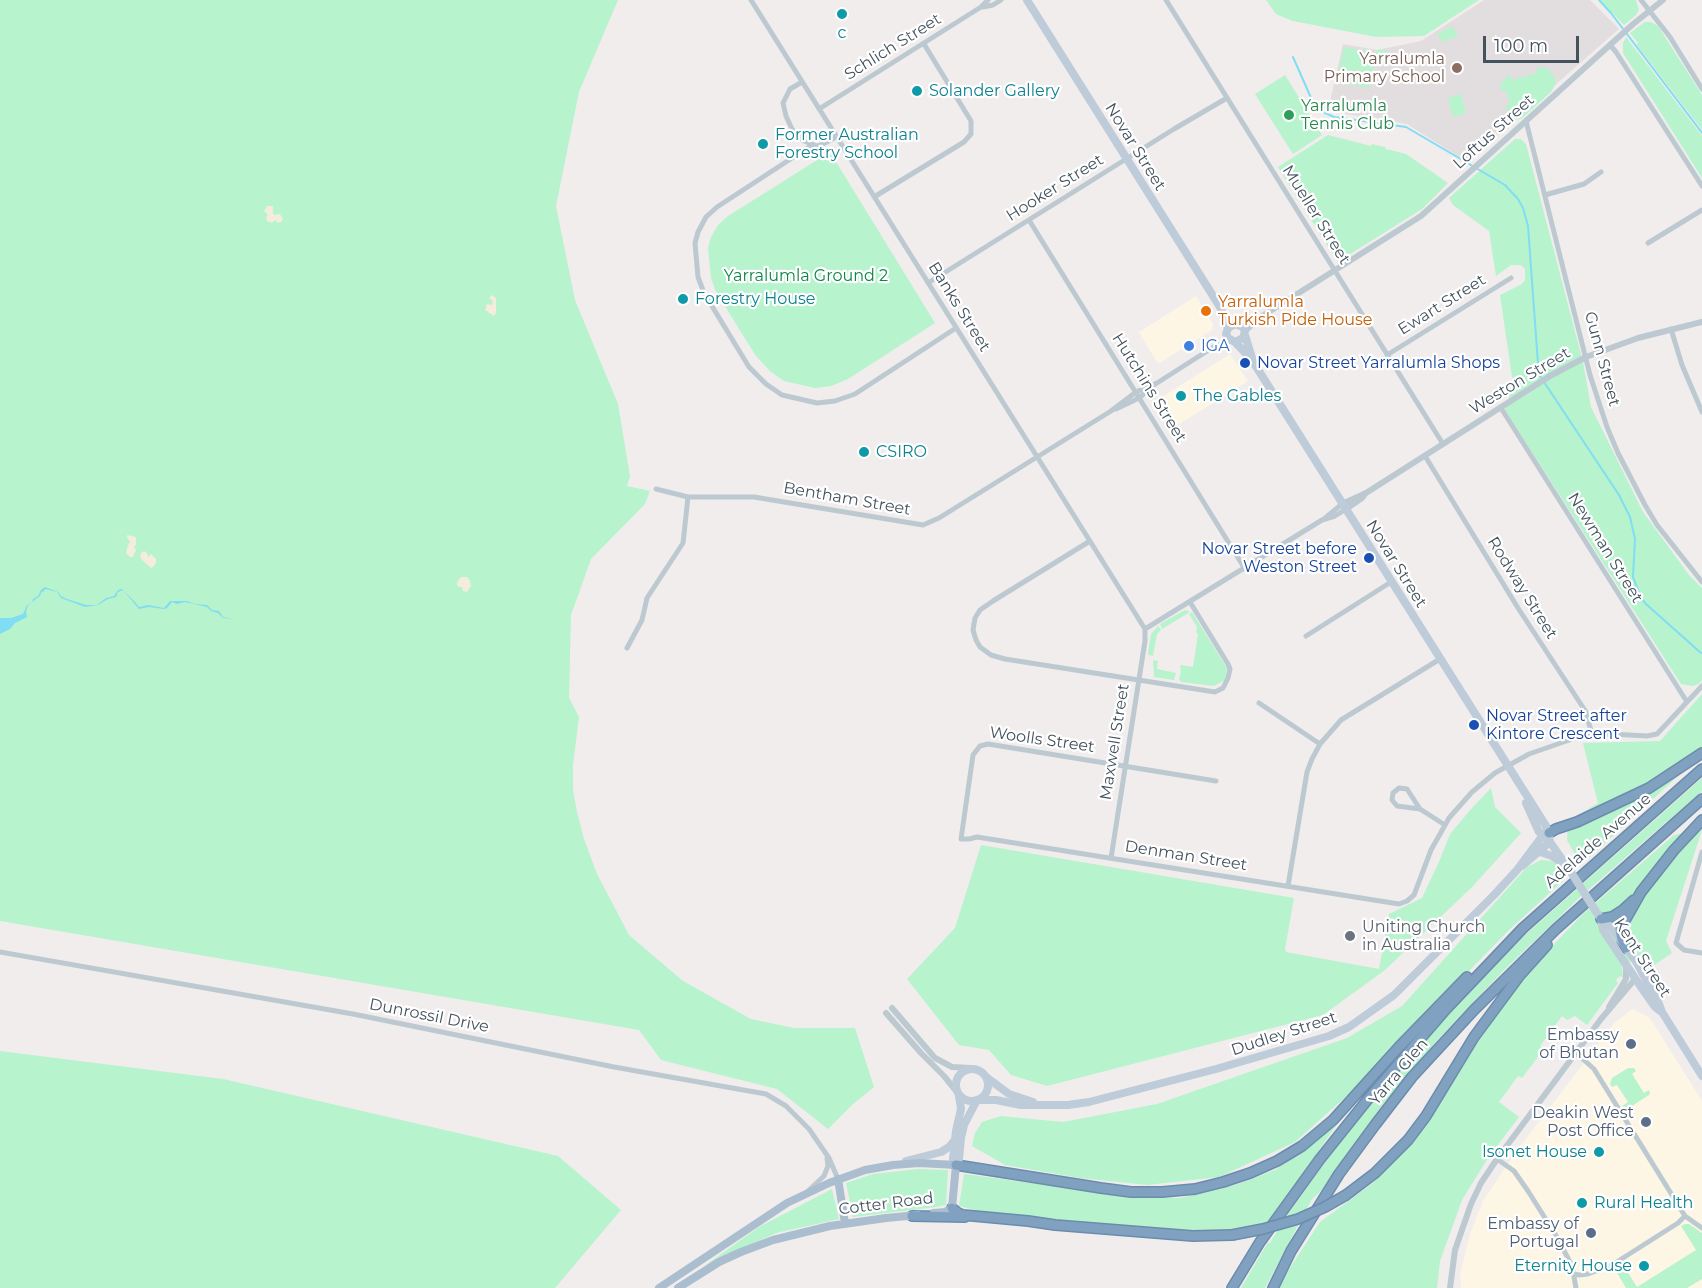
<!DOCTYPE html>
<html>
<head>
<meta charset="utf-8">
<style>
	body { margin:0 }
	#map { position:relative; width:1702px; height:1288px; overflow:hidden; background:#f1eded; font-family:Montserrat,sans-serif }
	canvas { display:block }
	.scale { position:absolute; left:1483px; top:36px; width:96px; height:27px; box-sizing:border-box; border:3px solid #44525d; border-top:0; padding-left:8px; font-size:18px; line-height:21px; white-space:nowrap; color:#44525d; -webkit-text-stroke:4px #fff; paint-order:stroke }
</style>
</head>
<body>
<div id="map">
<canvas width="1702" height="1288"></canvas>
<div class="scale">100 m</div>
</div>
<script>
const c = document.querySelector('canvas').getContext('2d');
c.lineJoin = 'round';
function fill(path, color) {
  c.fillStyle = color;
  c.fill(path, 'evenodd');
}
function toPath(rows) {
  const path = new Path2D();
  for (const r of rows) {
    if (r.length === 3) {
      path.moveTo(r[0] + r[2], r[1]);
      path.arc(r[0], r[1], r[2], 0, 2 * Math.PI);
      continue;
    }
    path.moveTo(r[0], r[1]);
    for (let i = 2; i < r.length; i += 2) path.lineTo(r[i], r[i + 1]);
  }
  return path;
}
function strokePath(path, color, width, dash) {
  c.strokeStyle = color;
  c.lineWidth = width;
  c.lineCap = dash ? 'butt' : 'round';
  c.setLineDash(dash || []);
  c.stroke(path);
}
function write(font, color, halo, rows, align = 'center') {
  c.font = font + ' Montserrat,sans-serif';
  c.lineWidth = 4.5;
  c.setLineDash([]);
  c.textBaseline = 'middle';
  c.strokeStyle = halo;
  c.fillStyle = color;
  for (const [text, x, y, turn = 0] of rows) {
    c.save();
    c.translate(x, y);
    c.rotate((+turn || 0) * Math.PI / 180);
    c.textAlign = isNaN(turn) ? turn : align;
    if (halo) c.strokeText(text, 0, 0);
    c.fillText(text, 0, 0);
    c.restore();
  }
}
fill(toPath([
	[1196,296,1213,324,1212,330,1158,364,1139,332],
	[1230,354,1248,381,1176,426,1159,399],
	[1633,1009,1650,1018,1702,1101,1702,1288,1461,1288,1460,1274,1470,1234,1483,1201,1515,1153,1615,1022]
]), '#fdf6e5');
fill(toPath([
	[1484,0,1590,0,1619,29,1467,162,1407,124,1328,111,1343,44,1377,50,1421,41]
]), '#e2dedf');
fill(toPath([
	[0,0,618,0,579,92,556,206,575,300,618,404,630,476,627,486,650,491,645,504,591,559,571,615,569,698,579,717,573,765,573,790,577,812,584,839,597,874,629,935,683,981,751,1019,794,1028,855,1028,874,1087,852,1105,828,1129,777,1089,661,1060,639,1030,0,921],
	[1266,0,1479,0,1424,36,1376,37,1293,21,1276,14],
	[1600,0,1637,0,1636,1,1639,10,1636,15,1624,25],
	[1645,22,1651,22,1658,26,1702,95,1702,130,1637,45,1638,43,1630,33],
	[1452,26,1458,36,1443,42,1437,34],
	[1626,37,1702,136,1702,178,1623,53,1623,43],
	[1344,47,1376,53,1376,50,1385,49,1387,62,1377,64,1376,55,1369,88,1337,81],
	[1537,67,1546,68,1549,70,1554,76,1556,83,1551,92,1521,119,1513,120,1505,107,1510,104,1506,91,1500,90,1501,83,1509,75,1510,75,1512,80,1537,73],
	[1285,75,1322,135,1293,154,1255,94],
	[1461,94,1466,113,1453,117,1448,98],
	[1328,135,1371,146,1372,144,1385,147,1386,149,1406,154,1448,183,1422,209,1347,256,1332,253,1278,167],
	[1515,139,1521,139,1526,144,1583,362,1591,407,1643,512,1689,575,1702,588,1702,680,1699,684,1692,686,1681,684,1505,410,1513,384,1500,295,1522,284,1525,280,1525,269,1521,265,1511,265,1496,276,1489,231,1453,205,1449,198],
	[830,152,935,323,848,379,831,386,815,388,784,381,770,371,756,356,716,292,711,278,708,248,711,237,718,225,728,216],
	[1185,610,1190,612,1162,629,1160,624],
	[1192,612,1227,668,1225,680,1214,686,1181,682,1179,679,1181,671,1180,665,1193,667,1198,634,1196,632,1197,627,1189,614],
	[1158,626,1161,630,1157,634,1153,656,1149,655,1148,653,1151,634],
	[1153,660,1158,661,1157,669,1176,673,1174,680,1154,677],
	[1702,694,1702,754,1581,865,1567,840,1568,821,1598,803,1583,743,1660,741],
	[1702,778,1702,791,1579,898,1504,970,1439,1038,1384,1103,1343,1159,1321,1191,1312,1199,1265,1288,1241,1288,1264,1249,1268,1243,1270,1243,1283,1221,1320,1169,1375,1097,1433,1030,1471,990,1524,936],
	[1491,788,1495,807,1521,833,1473,886,1385,970,1323,1015,1047,1086,1011,1075,989,1050,959,1045,907,979,955,928,981,845,1294,898,1285,949,1286,952,1379,969,1389,914,1422,898,1439,862,1450,834,1472,808],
	[1702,830,1666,941,1672,953,1647,970,1639,956,1622,967,1623,978,1620,976,1616,980,1618,983,1587,1025,1575,1016,1567,1020,1562,1016,1540,1046,1544,1049,1522,1078,1518,1076,1499,1102,1519,1117,1488,1158,1462,1200,1440,1261,1437,1288,1279,1288,1282,1280,1320,1222,1373,1183,1409,1146,1432,1116,1491,1020,1528,973,1555,943,1584,913,1674,835],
	[1541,860,1551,861,1558,865,1565,879,1510,929,1351,1092,1295,1142,1219,1177,1147,1185,1080,1178,1005,1165,972,1146,975,1133,982,1122,1001,1116,1063,1122,1157,1104,1347,1038,1402,1006,1527,867],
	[0,1051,223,1079,558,1156,621,1210,555,1288,0,1288],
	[1628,1068,1634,1068,1636,1071,1632,1074,1644,1093,1649,1090,1650,1093,1649,1095,1627,1109,1622,1106,1628,1102,1617,1085,1612,1087,1610,1084,1612,1078],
	[1341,1119,1266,1225,1231,1230,1179,1231,1094,1225,979,1211,959,1206,964,1174,1128,1196,1180,1198,1235,1185,1275,1170,1318,1140],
	[918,1169,948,1170,946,1205,936,1207,853,1217,846,1183,873,1174],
	[832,1189,839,1219,776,1233,703,1267,759,1227],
	[1685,1224,1689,1224,1702,1233,1702,1279,1687,1288,1626,1288,1614,1268,1622,1263,1637,1287,1696,1250,1681,1226]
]), '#b7f3cd');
fill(toPath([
	[267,206,273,206,273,213,274,215,280,214,283,219,281,222,278,223,275,220,272,223,267,221,266,217,268,215,264,211],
	[492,295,496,298,496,313,494,316,485,310,487,304,492,305,493,301,489,298],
	[127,535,136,537,136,545,134,546,136,550,133,557,130,557,126,553,128,545,130,542,127,537],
	[144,551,147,553,148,557,151,554,156,559,156,563,153,567,151,568,140,558,141,553],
	[461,577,467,577,470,581,471,586,467,592,463,591,462,587,459,587,457,585,457,582]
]), '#f4ecdc');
fill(toPath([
	[45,587,58,592,61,596,67,599,86,605,97,605,106,598,114,596,118,590,122,589,135,602,139,607,148,605,164,608,170,601,187,601,195,604,207,605,212,610,219,611,223,617,233,619,223,618,218,613,211,611,207,607,185,602,177,604,172,602,167,608,164,609,149,607,139,609,123,590,118,592,116,597,108,599,98,605,85,607,61,598,57,592,46,589,41,593,40,596,28,605,26,612,27,617,15,623,10,629,0,634,0,618,11,618,23,614,27,605,32,602,33,599,38,596,41,590]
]), '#81ddf3');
strokePath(toPath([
	[1599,0,1611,13,1702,133],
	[1293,57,1312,100,1321,111,1334,117,1406,127,1505,185,1518,199,1523,208,1528,226,1538,364,1540,376,1619,495,1630,517,1635,539,1633,577,1641,598,1646,604,1701,653]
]), '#81ddf3', 2);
const motorway = toPath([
	[1549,833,1556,829,1577,822,1649,788,1702,753],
	[1601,919,1612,917,1623,910,1634,900],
	[1626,948,1622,940,1620,929,1641,892,1674,850,1702,820],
	[956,1165,1101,1188,1131,1192,1162,1192,1195,1189,1223,1182,1250,1173,1277,1161,1302,1146,1333,1120,1399,1047,1467,977],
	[1346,1195,1375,1173,1408,1140,1426,1116,1474,1037,1520,975,1547,945],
	[952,1208,958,1213,963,1215,1028,1221,1055,1225,1193,1236,1232,1235],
	[912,1216,965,1217],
	[1232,1288,1260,1242,1320,1159,1368,1099,1446,1009,1523,928,1702,769],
	[1273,1288,1291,1251,1339,1174,1375,1125,1412,1077,1474,1010,1556,929,1702,799]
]);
strokePath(motorway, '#6c8cad', 12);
strokePath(toPath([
	[751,0,1145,629],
	[1166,0,1443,444],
	[1641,0,1670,37,1702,89],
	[983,7,993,5,1001,0],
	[1610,45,1616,52,1702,186],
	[802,82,790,89,783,103,786,116,792,129,804,141,817,146,823,144,836,137],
	[819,109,981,7,988,0],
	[1526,121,1590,375,1607,427,1618,453,1645,505,1657,525,1702,582],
	[812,145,717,207,706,217,698,232,695,243,698,277,704,293,749,367,766,384,782,395,817,403,835,401,855,394,956,328],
	[1545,195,1584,184,1601,172],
	[874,197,964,142,971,134,971,121,924,44],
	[1029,220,1245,569],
	[1648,243,1702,210],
	[928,283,1174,129,1227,98],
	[1671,329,1682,365,1702,412],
	[1387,355,1511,278],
	[1501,408,1687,702],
	[1116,409,1139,398,1155,384],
	[1425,456,1518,608,1586,712,1592,735],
	[656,489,688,497,754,497,923,525,939,518,1111,411,1136,392,1157,383,1215,346,1231,341],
	[1324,519,1342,504],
	[1090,541,993,601,980,610,975,618,973,630,976,640,980,647,991,655,1005,659,1215,692,1223,688,1228,678,1230,669,1228,664,1190,602],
	[1145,629,1322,520,1335,516,1346,509],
	[1306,636,1391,582],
	[627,648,642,620,647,598,683,543,688,497],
	[1259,703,1320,744],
	[1216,781,988,744,980,746,973,755,961,839,969,839,977,837,1399,904,1407,901,1414,895,1431,850,1449,818,1472,792,1495,773,1529,754,1575,738,1611,734,1647,736,1657,734,1702,686],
	[1420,809,1407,789,1399,788,1393,793,1392,800,1397,806,1420,809,1445,825],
	[1702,852,1676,943,1684,950,1702,953],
	[1111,858,1145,641,1145,629],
	[1288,886,1307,772,1312,759,1320,744,1341,720,1440,659],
	[0,952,353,1014,614,1067,766,1094,786,1106,809,1129,829,1158,838,1179],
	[1576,1053,1594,1069,1685,1216,1702,1228],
	[1497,1159,1514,1171,1528,1191,1557,1237,1572,1266,1576,1288],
	[809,1190,824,1176,828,1166,827,1158],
	[1573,1274,1579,1275,1588,1274,1612,1265,1678,1223,1685,1216]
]), '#bdc9d1', 5);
strokePath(toPath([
	[1245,331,1259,318,1421,216,1632,25,1663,0],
	[1342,504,1366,493,1550,376,1586,357,1638,338,1702,322],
	[1346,509,1362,498,1366,493],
	[1609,1007,1626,979,1626,965],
	[892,1008,935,1058,952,1067,972,1068],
	[886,1013,921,1053,944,1076,957,1092],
	[1450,1288,1455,1250,1471,1204,1481,1183,1497,1159,1601,1019,1635,979]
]), '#bdc9d1', 6);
strokePath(toPath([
	[1027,0,1220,307,1228,328,1226,334,1228,338,1235,342,1252,360,1546,826,1550,842,1569,869],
	[1228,328,1235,324,1243,327,1245,331,1243,338,1235,342],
	[1245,335,1252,358],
	[1526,803,1539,832,1547,839],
	[1540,852,1552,856,1563,864],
	[1522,866,1550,842],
	[1595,910,1601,919,1610,926,1637,963,1659,1004,1662,1012,1702,1076],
	[1601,919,1603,930,1643,990,1655,1007,1660,1011],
	[972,1085,16],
	[986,1077,1009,1094,1033,1102],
	[977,1100,996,1100,1021,1105,1068,1105,1089,1102,1216,1069,1329,1036,1349,1027,1394,995,1494,895,1517,870,1541,838,1549,833],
	[906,1161,941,1152,949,1147,954,1141],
	[956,1165,953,1159,956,1131,961,1109,959,1096],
	[956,1165,959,1159,961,1138,964,1125,977,1100]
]), '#becbd9', 8);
strokePath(toPath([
	[838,1179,845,1223],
	[659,1288,787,1203,829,1183,865,1170,893,1165,919,1163,956,1165,952,1208,945,1212,934,1213],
	[678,1288,719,1262,741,1252,773,1240,830,1226,886,1218,918,1215]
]), '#abbecf', 8);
strokePath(motorway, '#81a1c1', 9);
const motorwayBridge = toPath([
	[1232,1235,1263,1229,1298,1219,1325,1207,1346,1195]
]);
strokePath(motorwayBridge, '#6c8cad', 12, []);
strokePath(toPath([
	[1569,869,1595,910]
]), '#becbd9', 8);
strokePath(motorwayBridge, '#81a1c1', 9);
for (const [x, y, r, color] of [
	[842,14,6,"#0f9aa8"],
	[1457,68,6,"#8d6e63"],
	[917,91,6,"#0f9aa8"],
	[1289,115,6,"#2e9e5b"],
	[763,144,6,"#0f9aa8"],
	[683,299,6,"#0f9aa8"],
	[1206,311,6,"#e8710a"],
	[1189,346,6,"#3f7fe0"],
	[1245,363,6,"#1a4fb4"],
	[1181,396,6,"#0f9aa8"],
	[864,452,6,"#0f9aa8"],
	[1369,558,6,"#1a4fb4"],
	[1474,725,6,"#1a4fb4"],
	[1350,936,6,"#6b7280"],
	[1631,1044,6,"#5c6f8a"],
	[1646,1122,6,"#5c6f8a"],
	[1599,1152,6,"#0f9aa8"],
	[1582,1203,6,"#0f9aa8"],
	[1591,1233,6,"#5c6f8a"],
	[1644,1266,6,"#0f9aa8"]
]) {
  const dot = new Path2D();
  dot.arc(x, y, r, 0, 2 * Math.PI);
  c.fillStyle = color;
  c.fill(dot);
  strokePath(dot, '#fff', 2);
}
write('16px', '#0d838f', '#fff', [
	["c",842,33,"center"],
	["Solander Gallery",929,91],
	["Former Australian",775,135],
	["Forestry School",775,153],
	["Forestry House",695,299],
	["The Gables",1193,396],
	["CSIRO",876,452],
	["Isonet House",1587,1152,"right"],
	["Rural Health",1594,1203],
	["Eternity House",1632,1266,"right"]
], 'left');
write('16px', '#44525d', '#fff', [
	["Schlich Street",893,47,-32],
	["Loftus Street",1494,132,-42],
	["Novar Street",1135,147,58],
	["Hooker Street",1055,188,-32],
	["Mueller Street",1316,215,58],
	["Ewart Street",1442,305,-32],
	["Banks Street",959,307,58],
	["Gunn Street",1602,359,75],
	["Weston Street",1520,381,-31],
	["Hutchins Street",1149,388,58],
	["Bentham Street",847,499,10],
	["Newman Street",1605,548,58],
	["Novar Street",1396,564,58],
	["Rodway Street",1522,588,58],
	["Woolls Street",1042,740,8],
	["Maxwell Street",1115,742,-81],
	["Adelaide Avenue",1598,841,-41],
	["Denman Street",1186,856,9],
	["Kent Street",1642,958,57],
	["Dunrossil Drive",429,1016,11],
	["Dudley Street",1284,1034,-18],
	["Yarra Glen",1399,1072,-50],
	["Cotter Road",886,1204,-7]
]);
write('16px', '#785e54', '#fff', [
	["Yarralumla",1445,59],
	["Primary School",1445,77]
], 'right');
write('16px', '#27864d', '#fff', [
	["Yarralumla",1301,106],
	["Tennis Club",1301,124]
], 'left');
write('16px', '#0f8447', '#fff', [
	["Yarralumla Ground 2",806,276]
]);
write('16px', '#c56008', '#fff', [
	["Yarralumla",1218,302],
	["Turkish Pide House",1218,320]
], 'left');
write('16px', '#366cbe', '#fff', [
	["IGA",1201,346]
], 'left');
write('16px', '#164399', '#fff', [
	["Novar Street Yarralumla Shops",1257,363],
	["Novar Street before",1357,549,"right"],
	["Weston Street",1357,567,"right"],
	["Novar Street after",1486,716],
	["Kintore Crescent",1486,734]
], 'left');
write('16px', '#5b616d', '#fff', [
	["Uniting Church",1362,927],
	["in Australia",1362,945]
], 'left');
write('16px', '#4e5e75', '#fff', [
	["Embassy",1619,1035],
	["of Bhutan",1619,1053],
	["Deakin West",1634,1113],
	["Post Office",1634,1131],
	["Embassy of",1579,1224],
	["Portugal",1579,1242]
], 'right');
</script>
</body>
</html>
